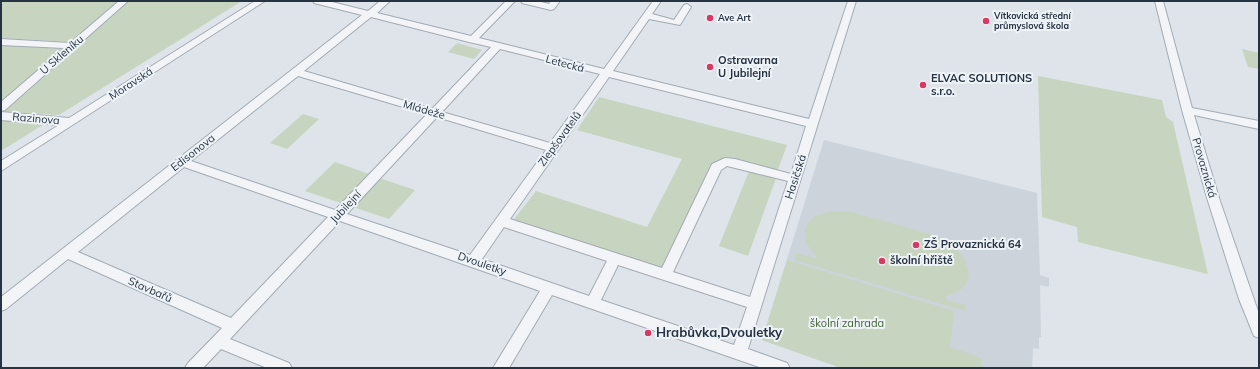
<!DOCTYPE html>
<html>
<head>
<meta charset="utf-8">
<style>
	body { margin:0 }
	#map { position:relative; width:1260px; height:369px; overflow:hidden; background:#dee4e9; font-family:Mulish,sans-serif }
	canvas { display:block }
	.frame { position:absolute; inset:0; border:2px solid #263342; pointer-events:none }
</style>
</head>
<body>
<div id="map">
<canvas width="1260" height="369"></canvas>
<div class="frame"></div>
</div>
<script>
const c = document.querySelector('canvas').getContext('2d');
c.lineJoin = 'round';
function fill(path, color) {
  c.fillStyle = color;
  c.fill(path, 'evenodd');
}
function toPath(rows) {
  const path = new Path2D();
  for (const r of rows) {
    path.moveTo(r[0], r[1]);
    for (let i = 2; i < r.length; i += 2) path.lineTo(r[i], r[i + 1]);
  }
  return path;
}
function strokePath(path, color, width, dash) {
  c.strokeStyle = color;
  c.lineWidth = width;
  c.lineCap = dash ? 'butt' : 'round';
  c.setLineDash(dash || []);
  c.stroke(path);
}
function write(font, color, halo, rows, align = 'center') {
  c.font = font + ' Mulish,sans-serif';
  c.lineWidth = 4;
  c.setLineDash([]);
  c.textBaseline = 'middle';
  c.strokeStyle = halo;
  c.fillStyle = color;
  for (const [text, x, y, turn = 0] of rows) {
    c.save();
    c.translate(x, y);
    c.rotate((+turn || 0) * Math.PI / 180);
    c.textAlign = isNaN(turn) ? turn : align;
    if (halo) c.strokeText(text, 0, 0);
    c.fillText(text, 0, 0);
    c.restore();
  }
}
fill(toPath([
	[824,140,1037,193,1040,275,1049,278,1049,287,1040,285,1041,337,1039,337,1039,349,1033,348,1032,368,841,368,762,340]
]), '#ccd3db');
fill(toPath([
	[1,1,119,1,71,42,1,38],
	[129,1,242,1,59,115,4,112],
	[457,43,482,50,474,59,448,52],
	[1,45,3,45,64,49,1,103],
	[1242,49,1259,53,1259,69,1248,67],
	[1038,76,1162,100,1166,117,1173,122,1208,274,1078,242,1077,227,1042,217],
	[599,97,787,145,777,172,727,159,712,164,663,270,512,222,536,191,647,227,682,159,577,130],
	[303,114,319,119,287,149,270,143],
	[1,120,46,123,1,151],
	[335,162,369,174,341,203,305,191],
	[749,171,776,178,748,256,719,246],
	[379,178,415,190,389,219,353,207],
	[830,211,851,212,934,235,948,242,962,255,968,268,969,276,966,284,959,291,945,297,947,300,966,305,965,311,795,260,796,253,818,259,806,243,805,230,807,224,815,216],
	[787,260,954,311,950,347,982,358,981,366,986,368,841,368,762,340]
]), '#c7d4bf');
const street = toPath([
	[119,1,128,1,5,110,1,111,1,102,64,48,1,45,1,39,70,43,119,1],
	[255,1,265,1,1,171,1,161,59,125,1,120,1,112,69,118,255,1],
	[313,1,328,1,368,11,380,1,390,1,377,13,471,36,506,1,515,1,479,38,604,69,653,1,661,1,652,14,674,20,684,5,687,4,691,7,680,25,649,19,613,71,809,119,848,1,856,1,748,349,787,363,790,368,762,368,552,295,509,368,493,368,540,291,340,221,230,339,289,363,292,368,267,368,221,349,203,368,185,368,188,363,222,328,68,259,6,309,1,311,1,297,362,15,314,3,313,1],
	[371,17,469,42,491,47,432,109,304,71,371,17],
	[500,49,600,74,550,143,442,112,500,49],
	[298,76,427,114,335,210,191,161,298,76],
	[609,77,806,126,791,174,735,159,725,158,712,164,662,268,510,219,609,77],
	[437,117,546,150,470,255,347,214,437,117],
	[727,166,788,181,750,297,673,272,721,170,727,166],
	[184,167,328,217,231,318,78,252,184,167],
	[504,227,607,261,589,296,482,259,504,227],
	[618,265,747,307,734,345,601,300,618,265],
	[521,1,537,1,549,4,551,1,560,1,554,9,551,10,522,3,521,1],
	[1155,1,1163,1,1192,108,1259,121,1259,129,1194,115,1220,201,1259,314,1259,338,1254,336,1239,299,1208,201,1182,110,1155,1]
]);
strokePath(street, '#a3abb4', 2);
fill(street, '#f2f4f7');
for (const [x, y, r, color] of [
	[710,18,4,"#da3862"],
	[986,21,4,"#da3862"],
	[710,67,4,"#da3862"],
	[923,85,4,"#da3862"],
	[916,245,4,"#da3862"],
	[882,261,4,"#da3862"],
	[648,333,4,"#da3862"]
]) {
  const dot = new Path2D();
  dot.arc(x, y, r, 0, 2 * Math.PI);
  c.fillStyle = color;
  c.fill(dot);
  strokePath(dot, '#eef3f7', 1.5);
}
write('bold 9px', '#263342', '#eef3f7', [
	["Vítkovická střední",994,16],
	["průmyslová škola",994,26],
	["Ave Art",718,18]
], 'left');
write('11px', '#263342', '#eef3f7', [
	["U Skleníku",62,55,-41],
	["Letecká",565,64,15],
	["Moravská",131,84,-33],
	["Mládeže",424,110,16],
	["Razinova",36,119,5],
	["Zlepšovatelů",560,139,-54],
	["Edisonova",193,153,-38],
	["Provaznická",1204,168,74],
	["Hasičská",796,177,-72],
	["Jubilejní",346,207,-47],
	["Dvouletky",482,264,19],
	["Stavbařů",150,290,24]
]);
write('bold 11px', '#263342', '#eef3f7', [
	["Ostravarna",718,61],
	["U Jubilejní",718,74],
	["ELVAC SOLUTIONS",931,79],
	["s.r.o.",931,92],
	["ZŠ Provaznická 64",924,245],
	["školní hřiště",890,261]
], 'left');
write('11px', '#3f5f32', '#eef3f7', [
	["školní zahrada",847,324]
]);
write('bold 13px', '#263342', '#eef3f7', [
	["Hrabůvka,Dvouletky",656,333]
], 'left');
</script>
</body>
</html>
